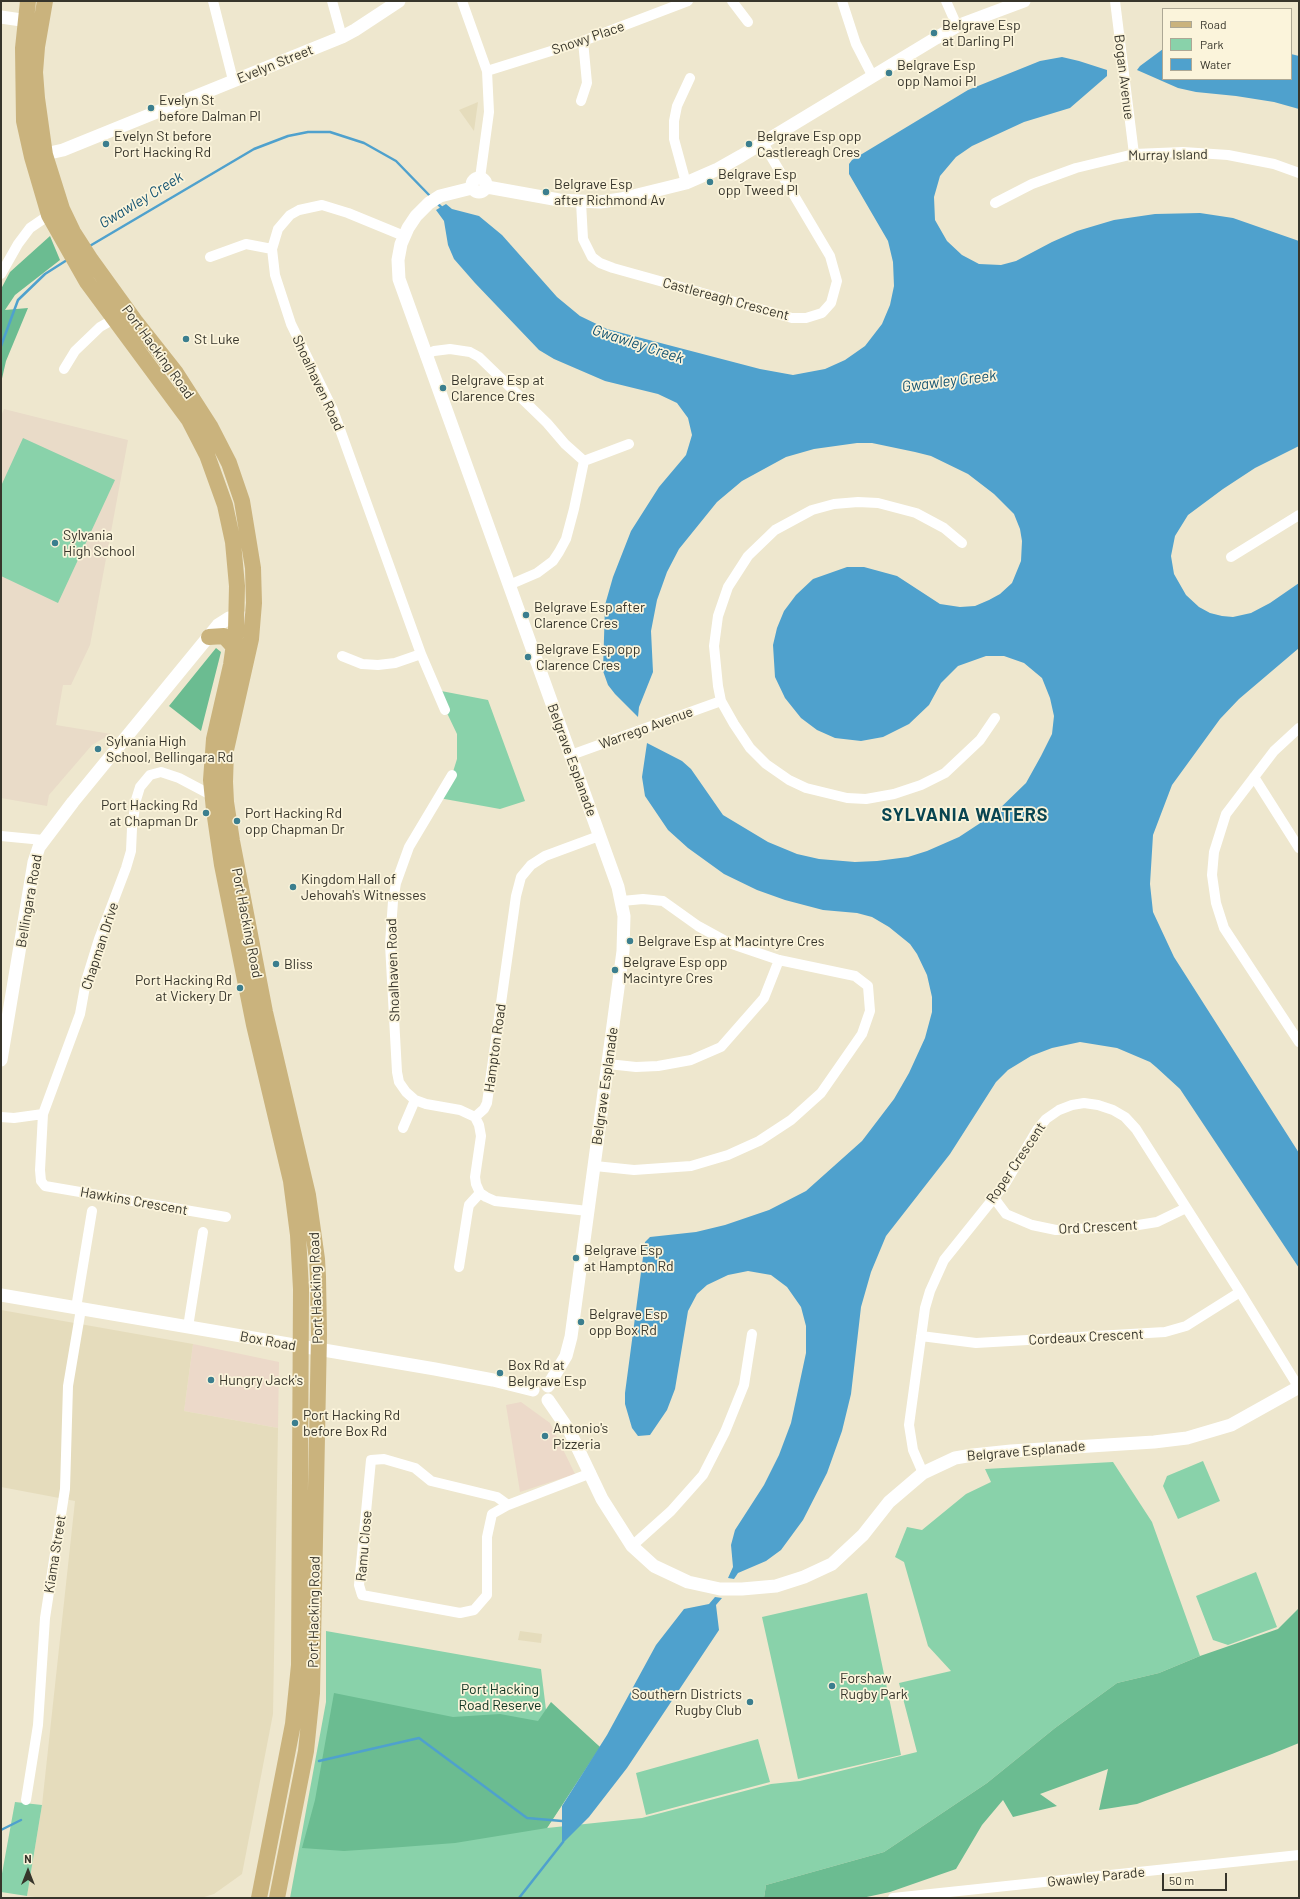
<!DOCTYPE html>
<html>
<head>
<meta charset="utf-8">
<style>
	body { margin:0 }
	#map { position:relative; width:1300px; height:1899px; overflow:hidden; background:#eee7ce; font-family:Barlow,sans-serif }
	canvas { display:block }
	.frame { position:absolute; inset:0; border:2px solid #37352b; pointer-events:none }
	.legend { position:absolute; left:1162px; top:8px; width:130px; height:72px; box-sizing:border-box; background:#fbf4db; border:1px solid #ada895; margin:0; padding:5px 7px; list-style:none; font-size:12px; color:#37352b }
	.legend li { display:flex; align-items:center; gap:8px; height:20px }
	.legend b { width:20px; border:1px solid #ada895 }
	.north { position:absolute; left:8px; top:1851px; width:40px; height:40px; -webkit-text-stroke:3px #fbf4db; paint-order:stroke; rotate:0deg; font-size:11px; font-weight:700; line-height:16px; text-align:center; color:#37352b }
	.north::after { content:''; display:block; margin:auto; width:14px; height:18px; background:#37352b; clip-path:polygon(50% 0,100% 100%,50% 72%,0 100%) }
	.scale { position:absolute; left:1162px; top:1873px; width:65px; height:18px; box-sizing:border-box; border:2px solid #37352b; border-top:0; padding-left:5px; font-size:12px; line-height:14px; white-space:nowrap; color:#37352b; -webkit-text-stroke:3px #fbf4db; paint-order:stroke }
</style>
</head>
<body>
<div id="map">
<canvas width="1300" height="1899"></canvas>
<div class="frame"></div>
<ul class="legend">
<li><b style="height:5px;background:#cab37d"></b>Road</li>
<li><b style="height:11px;background:#89d2aa"></b>Park</li>
<li><b style="height:11px;background:#4fa1cd"></b>Water</li>
</ul>
<div class="north">N</div>
<div class="scale">50 m</div>
</div>
<script>
const c = document.querySelector('canvas').getContext('2d');
c.lineJoin = 'round';
function fill(path, color) {
  c.fillStyle = color;
  c.fill(path, 'evenodd');
}
function toPath(rows) {
  const path = new Path2D();
  for (const r of rows) {
    if (r.length === 3) {
      path.moveTo(r[0] + r[2], r[1]);
      path.arc(r[0], r[1], r[2], 0, 2 * Math.PI);
      continue;
    }
    path.moveTo(r[0], r[1]);
    for (let i = 2; i < r.length; i += 2) path.lineTo(r[i], r[i + 1]);
  }
  return path;
}
function strokePath(path, color, width, dash) {
  c.strokeStyle = color;
  c.lineWidth = width;
  c.lineCap = dash ? 'butt' : 'round';
  c.setLineDash(dash || []);
  c.stroke(path);
}
function write(font, color, halo, rows, align = 'center') {
  c.font = font + ' Barlow,sans-serif';
  c.lineWidth = 3.5;
  c.setLineDash([]);
  c.textBaseline = 'middle';
  c.strokeStyle = halo;
  c.fillStyle = color;
  for (const [text, x, y, turn = 0] of rows) {
    c.save();
    c.translate(x, y);
    c.rotate((+turn || 0) * Math.PI / 180);
    c.textAlign = isNaN(turn) ? turn : align;
    if (halo) c.strokeText(text, 0, 0);
    c.fillText(text, 0, 0);
    c.restore();
  }
}
fill(toPath([
	[193,1344,279,1362,278,1428,184,1411],
	[521,1402,550,1423,575,1474,520,1492,506,1405]
]), '#ecd9c9');
fill(toPath([
	[478,102,474,131,459,110],
	[1,1310,193,1344,184,1411,278,1428,273,1714,242,1874,214,1894,201,1898,43,1898,27,1896,42,1805,75,1501,1,1487],
	[520,1631,542,1634,541,1643,518,1640]
]), '#e5dcbc');
fill(toPath([
	[4,409,128,440,90,645,71,685,63,685,56,725,111,734,92,745,49,795,47,806,1,798,1,416]
]), '#e9dbc8');
fill(toPath([
	[23,438,115,480,58,603,1,576,1,486],
	[436,690,488,700,525,801,500,809,439,798,452,775,457,759,457,734],
	[1203,1461,1220,1501,1178,1519,1163,1486,1167,1476],
	[1113,1462,1152,1522,1200,1656,1159,1673,1117,1683,1055,1728,987,1783,884,1852,766,1885,764,1898,290,1898,326,1702,326,1631,541,1669,548,1726,582,1732,600,1747,547,1828,642,1818,771,1784,800,1781,917,1752,899,1683,951,1671,928,1646,904,1562,895,1557,907,1527,922,1530,966,1494,991,1482,985,1469],
	[1256,1572,1277,1627,1228,1645,1213,1640,1196,1596],
	[867,1593,901,1755,798,1779,762,1617],
	[758,1739,770,1782,646,1815,636,1773],
	[15,1802,42,1805,27,1896,1,1892,1,1879]
]), '#89d2aa');
fill(toPath([
	[50,236,60,260,15,295,5,310,28,308,6,361,1,383,1,289,10,272],
	[216,648,221,652,201,731,169,706],
	[1299,1608,1299,1743,1272,1754,1137,1804,1099,1810,1108,1769,1040,1794,1057,1806,1013,1817,1003,1800,982,1825,956,1869,890,1892,862,1898,764,1898,766,1885,884,1852,987,1783,1055,1728,1117,1683,1159,1673,1200,1656,1278,1629],
	[334,1693,453,1717,500,1714,538,1721,551,1702,600,1747,547,1828,455,1843,389,1848,344,1851,302,1848,315,1800]
]), '#6bbc91');
fill(toPath([
	[1163,49,1163,79,1291,79,1291,54,1299,56,1299,109,1274,102,1236,96,1196,92,1178,88,1137,70,1140,66],
	[1062,57,1079,61,1107,70,1107,76,1070,108,1024,122,972,146,956,157,940,176,934,197,935,220,947,241,962,255,979,264,1001,265,1016,261,1052,242,1077,231,1114,220,1155,214,1200,213,1233,218,1299,241,1299,446,1255,468,1223,489,1188,515,1175,536,1171,556,1174,574,1186,595,1199,607,1210,613,1222,616,1233,617,1251,613,1270,603,1299,583,1299,648,1239,699,1220,719,1172,785,1153,835,1150,884,1153,912,1174,957,1299,1153,1299,1268,1180,1089,1156,1067,1150,1062,1117,1048,1080,1042,1052,1048,1031,1056,1008,1070,996,1082,950,1154,886,1236,871,1272,861,1307,851,1394,842,1431,827,1473,803,1520,781,1550,766,1561,738,1573,734,1579,728,1578,733,1567,731,1545,735,1530,764,1485,779,1455,791,1423,806,1353,806,1326,801,1307,787,1287,771,1275,748,1271,728,1275,707,1285,697,1294,688,1311,675,1389,667,1410,650,1435,638,1436,632,1428,625,1404,625,1393,645,1242,650,1237,696,1232,725,1225,769,1210,806,1191,862,1141,894,1099,909,1073,925,1038,932,1012,932,997,927,975,917,954,910,944,889,927,872,917,857,913,823,910,785,900,757,890,724,874,688,848,668,830,645,796,642,777,647,743,682,761,691,769,723,815,768,842,797,854,819,859,855,862,877,861,908,857,927,851,959,837,994,814,1026,783,1041,756,1052,734,1054,716,1050,698,1042,678,1024,663,1004,656,986,656,958,666,941,683,929,705,909,724,883,737,861,741,835,738,817,730,801,718,785,698,775,677,773,645,777,628,784,611,796,595,813,579,847,567,864,567,897,576,940,604,960,607,975,606,989,600,1000,594,1012,583,1021,561,1022,541,1020,529,1014,514,994,494,968,474,931,456,915,452,872,443,857,443,814,449,786,457,742,481,717,502,679,549,667,572,657,600,651,631,653,672,639,707,638,717,615,694,608,685,603,671,605,605,613,577,631,531,659,487,686,455,692,435,688,418,677,403,658,394,605,381,554,359,539,350,475,283,454,259,448,245,444,221,436,210,446,204,452,209,479,216,502,235,557,297,580,316,607,329,760,369,793,375,825,369,845,360,865,346,882,324,890,305,894,286,893,262,888,241,849,174,849,164,852,160,968,90,1040,61],
	[715,1597,722,1598,716,1605,719,1630,627,1768,589,1817,562,1844,562,1806,607,1735,656,1645,684,1609,709,1604]
]), '#4fa1cd');
strokePath(toPath([
	[437,203,441,207],
	[88,247,254,149,288,136,308,132,330,132,364,143,396,161,431,197],
	[1,346,18,300,45,274,67,260],
	[319,1761,419,1738,527,1818,562,1821],
	[1,1830,21,1820],
	[519,1898,563,1842]
]), '#4fa1cd', 2.5);
strokePath(toPath([
	[213,1,233,80],
	[332,1,342,37],
	[462,1,487,71,489,112,480,178],
	[732,1,748,22],
	[842,1,856,44,872,75],
	[946,1,957,26],
	[1115,1,1134,154],
	[487,71,583,41,688,1],
	[581,101,587,83,583,41],
	[686,183,674,139,674,121,677,106,690,78],
	[581,202,583,239,592,257,600,263,613,268,792,318,806,318,822,313,831,303,837,281,830,256,763,143],
	[995,203,1032,184,1076,168,1134,154,1183,152,1228,155,1274,164,1299,173],
	[404,236,348,213,322,205,299,210,290,215,278,229,272,249,275,275,291,324,333,410,421,654,445,710],
	[210,257,246,244,272,249],
	[1,274,18,244,30,228,49,215],
	[425,355,434,351,450,349,470,352,479,357,547,423,565,444,584,461,574,509,566,539,559,552,553,561,537,573,509,585],
	[64,369,75,351,100,327,114,319],
	[584,461,629,444],
	[962,543,944,528,916,513,878,503,858,502,834,504,812,510,775,530,748,556,728,587,718,616,714,646,718,686,721,701,734,724,750,748,766,764,789,780,806,788,847,798,866,799,894,794,921,785,945,773,980,740,995,718],
	[1231,557,1299,515],
	[342,656,362,664,378,665,395,663,421,654],
	[1299,728,1274,751,1226,814,1214,852,1212,875,1216,903,1224,928,1299,1042],
	[571,755,721,701],
	[452,775,409,847,396,883,393,901,390,944,397,1072,399,1082,406,1092,415,1100,426,1104,460,1110,475,1117],
	[1254,777,1299,848],
	[213,796,179,778,161,772,150,775,140,787,136,800,132,828,131,851,126,868,99,939,86,981,80,1014,43,1114,40,1170,41,1181,45,1186,226,1217],
	[1,836,43,840],
	[608,1064,636,1067,658,1066,691,1060,721,1047,764,998,779,960],
	[1,1117,14,1118,43,1114],
	[403,1128,415,1100],
	[595,1166,634,1170,691,1166,728,1155,759,1141,791,1120,821,1093,862,1034,870,1011,868,986,855,976,779,960,729,943,698,926,663,901,643,899,622,901],
	[994,1198,1006,1214,1032,1225,1056,1230,1132,1226,1157,1222,1186,1208],
	[588,1211,495,1201,486,1197,480,1193,476,1184,475,1177,481,1136,479,1125,475,1117,484,1109,487,1103,516,896,521,877,531,865,545,856,599,836],
	[459,1267,468,1210,469,1205,480,1193],
	[76,1308,92,1211],
	[188,1327,203,1232],
	[921,1336,976,1343,1165,1332,1186,1326,1240,1292],
	[923,1473,913,1450,909,1425,925,1308,930,1291,944,1260,1005,1184,1037,1130,1046,1119,1059,1110,1072,1105,1084,1103,1098,1105,1113,1110,1125,1117,1136,1129,1240,1292,1299,1388],
	[508,1505,497,1497,431,1481,415,1468,384,1459,371,1460,359,1585,362,1595,460,1613,474,1610,487,1595,487,1537,492,1514,508,1505,591,1473],
	[632,1546,671,1511,703,1475,725,1432,744,1385,752,1334],
	[26,1800,38,1725,45,1618,65,1489,68,1386,81,1309],
	[893,1898,1299,1855]
]), '#fff', 10);
strokePath(toPath([
	[1,17,35,22],
	[36,156,63,150,342,37,355,30,399,1],
	[479,185,7],
	[487,187,559,200,600,202,621,199,686,183,718,169,741,156,936,38,957,26,1024,1],
	[472,188,440,196,429,203,416,216,408,228,401,244,398,260,399,279,618,887,624,916,623,951,571,1337,566,1356,548,1386],
	[1,1060,34,862,39,847,73,802,218,625,229,618,246,618],
	[1,1295,435,1369,493,1380,533,1390],
	[548,1400,570,1432,602,1499,632,1546,654,1566,688,1582,720,1589,742,1589,776,1586,804,1577,832,1564,863,1535,889,1502,923,1473,955,1458,973,1455,1011,1451,1154,1442,1187,1438,1231,1425,1299,1387]
]), '#fff', 13);
strokePath(toPath([
	[28,1,23,48,24,121,32,157,49,215,87,282,189,420,207,455,225,505,233,542,237,586,236,630,231,665,214,739,211,780,214,810,222,865,254,1025,291,1181,298,1235,301,1289,299,1665,293,1724,259,1898],
	[45,1,37,47,35,72,37,98,45,155,62,209,73,232,91,260,135,321,176,373,210,426,229,463,242,501,253,568,254,603,251,639,226,750,225,782,226,802,232,841,265,1012,308,1195,317,1259,318,1277,319,1334,312,1693,306,1751,277,1898],
	[209,637,224,636,234,647]
]), '#cab37d', 16);
for (const [x, y, r, color] of [
	[934,33,4,"#3b7e8e"],
	[889,73,4,"#3b7e8e"],
	[151,108,4,"#3b7e8e"],
	[106,144,4,"#3b7e8e"],
	[749,144,4,"#3b7e8e"],
	[710,182,4,"#3b7e8e"],
	[546,192,4,"#3b7e8e"],
	[186,339,4,"#3b7e8e"],
	[443,388,4,"#3b7e8e"],
	[55,543,4,"#3b7e8e"],
	[526,615,4,"#3b7e8e"],
	[528,657,4,"#3b7e8e"],
	[98,749,4,"#3b7e8e"],
	[206,813,4,"#3b7e8e"],
	[237,821,4,"#3b7e8e"],
	[293,887,4,"#3b7e8e"],
	[630,941,4,"#3b7e8e"],
	[276,964,4,"#3b7e8e"],
	[615,970,4,"#3b7e8e"],
	[240,988,4,"#3b7e8e"],
	[576,1258,4,"#3b7e8e"],
	[581,1322,4,"#3b7e8e"],
	[500,1373,4,"#3b7e8e"],
	[211,1380,4,"#3b7e8e"],
	[295,1423,4,"#3b7e8e"],
	[545,1436,4,"#3b7e8e"],
	[832,1686,4,"#3b7e8e"],
	[750,1702,4,"#3b7e8e"]
]) {
  const dot = new Path2D();
  dot.arc(x, y, r, 0, 2 * Math.PI);
  c.fillStyle = color;
  c.fill(dot);
  strokePath(dot, '#fbf4db', 1.5);
}
write('14px', '#37352b', '#fbf4db', [
	["Belgrave Esp",942,25],
	["at Darling Pl",942,41],
	["Belgrave Esp",897,65],
	["opp Namoi Pl",897,81],
	["Evelyn St",159,100],
	["before Dalman Pl",159,116],
	["Evelyn St before",114,136],
	["Port Hacking Rd",114,152],
	["Belgrave Esp opp",757,136],
	["Castlereagh Cres",757,152],
	["Belgrave Esp",718,174],
	["opp Tweed Pl",718,190],
	["Belgrave Esp",554,184],
	["after Richmond Av",554,200],
	["St Luke",194,339],
	["Belgrave Esp at",451,380],
	["Clarence Cres",451,396],
	["Sylvania",63,535],
	["High School",63,551],
	["Belgrave Esp after",534,607],
	["Clarence Cres",534,623],
	["Belgrave Esp opp",536,649],
	["Clarence Cres",536,665],
	["Sylvania High",106,741],
	["School, Bellingara Rd",106,757],
	["Port Hacking Rd",198,805,"right"],
	["at Chapman Dr",198,821,"right"],
	["Port Hacking Rd",245,813],
	["opp Chapman Dr",245,829],
	["Kingdom Hall of",301,879],
	["Jehovah's Witnesses",301,895],
	["Belgrave Esp at Macintyre Cres",638,941],
	["Belgrave Esp opp",623,962],
	["Macintyre Cres",623,978],
	["Bliss",284,964],
	["Port Hacking Rd",232,980,"right"],
	["at Vickery Dr",232,996,"right"],
	["Belgrave Esp",584,1250],
	["at Hampton Rd",584,1266],
	["Belgrave Esp",589,1314],
	["opp Box Rd",589,1330],
	["Box Rd at",508,1365],
	["Belgrave Esp",508,1381],
	["Hungry Jack's",219,1380],
	["Port Hacking Rd",303,1415],
	["before Box Rd",303,1431],
	["Antonio's",553,1428],
	["Pizzeria",553,1444],
	["Forshaw",840,1678],
	["Rugby Park",840,1694],
	["Southern Districts",742,1694,"right"],
	["Rugby Club",742,1710,"right"]
], 'left');
write('14px', '#37352b', '#fbf4db', [
	["Snowy Place",588,38,-19],
	["Evelyn Street",275,64,-22],
	["Bogan Avenue",1124,77,83],
	["Murray Island",1168,155,-1],
	["Castlereagh Crescent",726,299,15],
	["Port Hacking Road",158,352,54],
	["Shoalhaven Road",318,383,65],
	["Warrego Avenue",646,728,-20],
	["Belgrave Esplanade",572,760,70],
	["Bellingara Road",29,901,-80],
	["Port Hacking Road",247,923,79],
	["Chapman Drive",100,946,-72],
	["Shoalhaven Road",393,970,-92],
	["Hampton Road",495,1048,-82],
	["Belgrave Esplanade",605,1086,-82],
	["Roper Crescent",1016,1163,-56],
	["Hawkins Crescent",134,1201,10],
	["Ord Crescent",1098,1227,-3],
	["Port Hacking Road",316,1288,-92],
	["Cordeaux Crescent",1086,1337,-3],
	["Box Road",268,1341,10],
	["Belgrave Esplanade",1026,1451,-5],
	["Ramu Close",364,1546,-85],
	["Kiama Street",55,1554,-81],
	["Port Hacking Road",314,1612,-89],
	["Gwawley Parade",1096,1877,-6]
]);
write('14px', '#0e3321', '#fbf4db', [
	["Port Hacking",500,1689],
	["Road Reserve",500,1705]
]);
write('italic 15px', '#135372', '#fbf4db', [
	["Gwawley Creek",141,200,-31],
	["Gwawley Creek",638,344,18],
	["Gwawley Creek",949,381,-7]
]);
c.letterSpacing = '1px';
write('bold 18px', '#094551', '#fbf4db', [
	["SYLVANIA WATERS",965,815]
]);
c.letterSpacing = '0px';
</script>
</body>
</html>
